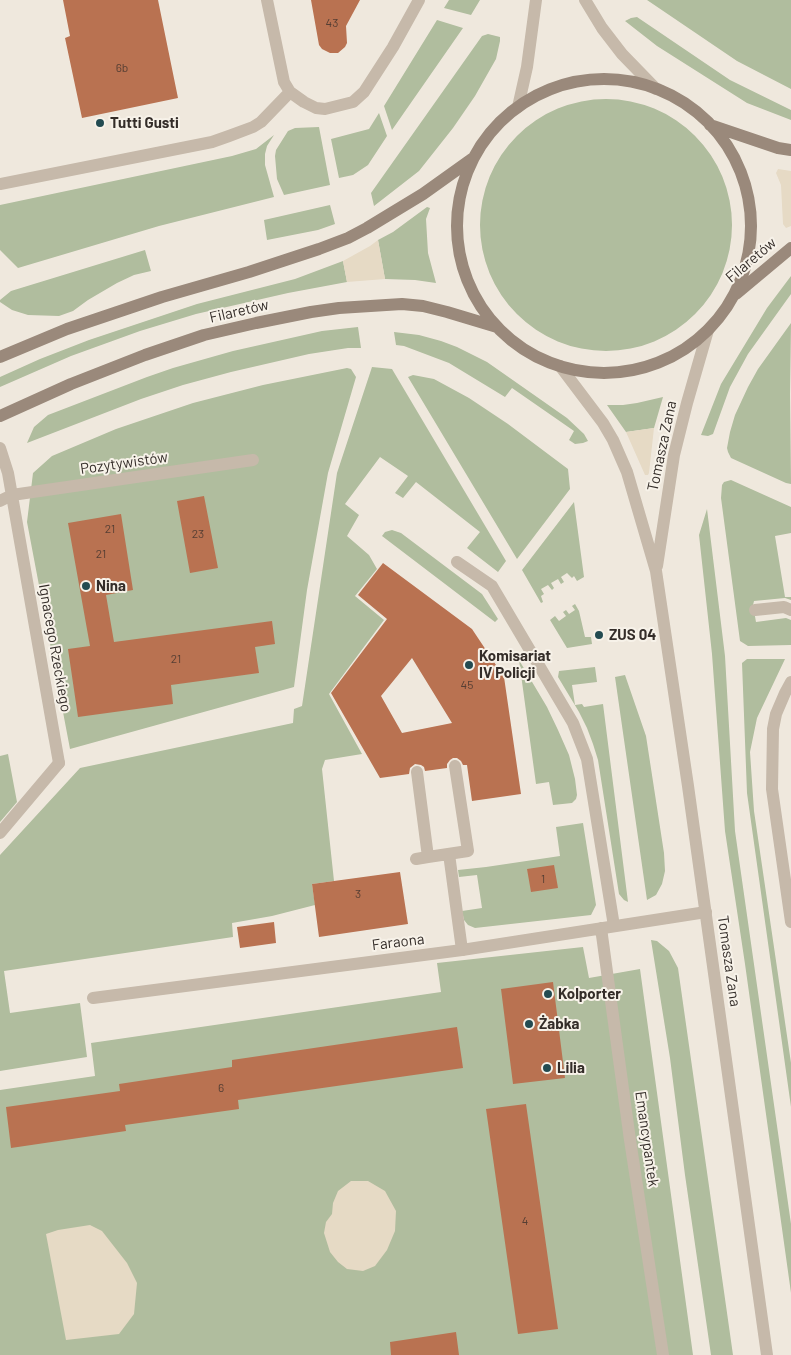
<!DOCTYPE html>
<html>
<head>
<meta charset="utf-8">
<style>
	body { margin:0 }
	canvas { display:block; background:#efe8dd }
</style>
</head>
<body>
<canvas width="791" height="1355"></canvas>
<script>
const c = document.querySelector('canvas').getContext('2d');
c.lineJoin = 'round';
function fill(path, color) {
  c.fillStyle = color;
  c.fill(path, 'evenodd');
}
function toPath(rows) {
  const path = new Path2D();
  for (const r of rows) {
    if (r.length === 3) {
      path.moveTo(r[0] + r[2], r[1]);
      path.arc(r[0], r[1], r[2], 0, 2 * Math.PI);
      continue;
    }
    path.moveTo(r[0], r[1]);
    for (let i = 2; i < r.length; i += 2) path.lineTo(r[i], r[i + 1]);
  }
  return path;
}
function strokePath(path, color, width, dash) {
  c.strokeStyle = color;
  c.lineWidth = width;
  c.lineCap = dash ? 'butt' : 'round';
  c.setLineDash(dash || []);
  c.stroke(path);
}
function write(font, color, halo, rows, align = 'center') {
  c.font = font + ' Barlow,sans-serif';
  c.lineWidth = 4;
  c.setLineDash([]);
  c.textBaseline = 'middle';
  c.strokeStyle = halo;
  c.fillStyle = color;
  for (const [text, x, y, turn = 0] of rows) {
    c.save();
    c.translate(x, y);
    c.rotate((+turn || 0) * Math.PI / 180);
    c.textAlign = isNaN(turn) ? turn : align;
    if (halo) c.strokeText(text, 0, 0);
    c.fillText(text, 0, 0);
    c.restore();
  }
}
fill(toPath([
	[449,0,480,0,471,15,444,8],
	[647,0,791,0,791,89,737,61],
	[637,17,730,80,791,110,791,120,747,103,657,46,625,21,631,18],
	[437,20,463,28,392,130,384,106],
	[488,34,500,37,500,41,496,59,475,96,453,128,419,171,374,206,371,193,482,36],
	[606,225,126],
	[379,113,387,136,368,165,353,175,339,178,331,139,369,129],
	[319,127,330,185,284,195,277,179,275,156,276,150,288,131,295,128],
	[274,135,267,146,265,154,265,165,274,197,159,226,18,268,0,250,0,205,232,156,256,149],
	[330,205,335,224,318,230,267,240,264,220],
	[427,207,430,208,426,219,428,253,436,283,415,280,385,279,378,240,393,232],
	[145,250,151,271,134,275,117,283,88,300,73,311,59,316,28,315,12,310,0,302,0,300,11,291],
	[343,261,347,282,288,293,196,314,140,331,71,356,0,387,0,377,40,359,89,340,197,304,295,279],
	[791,276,791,294,748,354,730,387,713,434,708,436,701,435,721,384,767,308],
	[791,323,790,394,791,484,786,483,731,458,728,452,727,448,730,432,735,415,748,387,758,369],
	[358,327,361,348,348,348,309,354,231,372,183,385,141,399,27,443,34,427,48,415,147,377,173,368,233,351,282,340,322,331],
	[394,332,419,335,441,341,457,347,487,362,567,418,584,434,588,441,583,443,575,444,569,440,574,431,512,388,505,397,449,363,404,346,396,345],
	[372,367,392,369,506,561,498,572,467,548,480,532,416,482,403,498,395,493,408,476,380,457,345,504,359,515,347,536,369,555,377,569,355,596,384,620,329,694,362,754,325,760,322,769,334,881,312,884,315,905,272,916,232,923,233,937,4,971,10,1013,80,1003,87,1057,0,1071,0,855,80,768,293,723,294,709,302,706,337,473],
	[347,368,351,369,356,377,328,473,307,590,294,687,70,749,27,522,33,473,52,456,116,429,193,403,263,385],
	[413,375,434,379,469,398,508,424,568,469,570,489,517,559,408,377],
	[663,397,654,428,626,432,607,405,623,405,637,403],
	[731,480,791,507,791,533,775,536,785,597,791,597,791,600,785,598,754,601,753,605,756,622,786,618,791,620,791,645,748,646,740,641,721,498,722,485,724,482],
	[574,502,584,577,577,581,574,576,572,578,567,573,561,577,564,582,561,584,558,579,551,583,554,588,552,590,548,585,541,589,544,594,541,596,543,602,541,603,522,570],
	[707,509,725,656,735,831,791,1224,791,1293,745,964,725,831,712,654,699,535],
	[392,530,401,533,482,594,498,619,495,622,382,536,385,532],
	[575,604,579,611,585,637,591,637,592,644,567,648,550,620,555,616,559,621,566,616,563,612,566,610,569,614,575,610,572,606],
	[747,659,785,659,757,718,750,752,754,811,791,1063,791,1107,747,793,742,663],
	[519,660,547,707,558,730,569,755,575,779,577,795,576,799,572,803,553,805,549,782,536,784],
	[595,667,597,682,572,685,575,705,582,704,584,707,603,704,628,902,624,900,619,894,598,760,593,744,587,728,579,712,558,677,559,671],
	[625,675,646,736,664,853,665,871,662,884,656,895,647,900,615,677],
	[8,754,17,802,0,822,0,756],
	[583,823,596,905,591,915,475,928,468,925,464,920,462,911,482,908,477,875,459,877,458,870,486,867,560,856,556,827],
	[651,940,657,941,669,951,678,968,733,1355,711,1355,685,1175,670,1058],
	[583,947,589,978,640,969,693,1355,0,1355,0,1090,95,1076,91,1043,441,992,437,963]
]), '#b0bd9e');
fill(toPath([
	[778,169,791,171,791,226,786,228,783,224,781,185,776,173],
	[378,240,385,279,347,282,343,261,370,246],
	[654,428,649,473,648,475,645,475,626,432],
	[351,1181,368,1181,385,1191,396,1211,395,1231,387,1250,375,1266,363,1271,347,1269,338,1262,330,1252,324,1233,326,1222,332,1214,333,1203,338,1191],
	[90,1225,102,1231,127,1263,137,1283,134,1314,119,1334,66,1340,46,1234,58,1230]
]), '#e6dac5');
fill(toPath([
	[63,0,158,0,178,98,82,118,65,38,70,36],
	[311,0,360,0,346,26,347,43,345,47,338,53,330,53,322,49,319,45],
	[204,496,218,568,190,573,177,501],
	[121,514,133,590,106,595,114,642,272,621,275,644,255,647,259,673,171,685,173,704,78,717,68,649,90,646,68,523],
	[383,563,472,629,504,677,521,794,472,801,467,765,463,765,461,761,457,758,453,758,450,760,447,764,447,768,425,771,424,767,421,765,415,764,410,768,409,774,380,778,331,693,387,619,358,595],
	[412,658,452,723,402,733,381,696],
	[554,865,558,888,531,892,527,869],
	[400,872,408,924,319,937,312,884],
	[274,922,276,943,240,948,237,927],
	[553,982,565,1078,513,1084,501,989],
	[457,1027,463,1068,238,1100,239,1109,125,1125,126,1131,11,1148,6,1107,120,1091,119,1084,232,1067,232,1060],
	[526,1104,558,1329,518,1334,486,1109],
	[456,1332,459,1355,391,1355,390,1342]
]), '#b97251');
strokePath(toPath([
	[267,0,284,82,290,92,304,102,316,108,325,109,353,102,364,92,393,47,419,0],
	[0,184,212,142,229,136,253,127,261,122,290,92],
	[457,562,492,586,573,723,587,759,614,926],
	[755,610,784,607,791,610],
	[791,682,785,693,776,714,773,729,772,789,791,922],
	[417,772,428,857,468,851,455,766],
	[0,833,59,763],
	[449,854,462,950],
	[416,859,428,857]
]), '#c6b9aa', 12);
strokePath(toPath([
	[0,448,8,473,59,763],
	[0,501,12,495,253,460],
	[601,928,630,1140,663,1355],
	[93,998,462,950,706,912]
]), '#c6b9aa', 12);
strokePath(toPath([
	[585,0,602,28,622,54,656,89],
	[518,107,527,67,536,0],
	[560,366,603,423,613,440,627,472,656,571,688,786,767,1355],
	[657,566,674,455,687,403,708,330]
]), '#c6b9aa', 12);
strokePath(toPath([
	[604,226,147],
	[710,125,778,148,791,150],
	[736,294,791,248],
	[0,357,67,329,162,297,249,272,319,249,348,238,367,228,423,194,472,159],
	[0,416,71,384,145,355,204,335,256,323,311,312,339,308,402,304,423,306,447,312,497,327]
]), '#9a897b', 12);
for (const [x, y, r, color] of [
	[100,123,5,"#234b51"],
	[86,586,5,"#234b51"],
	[599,635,5,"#234b51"],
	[469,665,5,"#234b51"],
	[548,994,5,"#234b51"],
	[529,1024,5,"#234b51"],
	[547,1068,5,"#234b51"]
]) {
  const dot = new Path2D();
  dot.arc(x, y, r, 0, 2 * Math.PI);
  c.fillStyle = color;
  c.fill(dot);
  strokePath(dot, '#f7f2e9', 2);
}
write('12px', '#553e33', null, [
	["43",332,23],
	["6b",122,68],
	["21",110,529],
	["23",198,534],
	["21",101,554],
	["21",176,659],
	["45",467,685],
	["1",543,879],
	["3",358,894],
	["6",221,1088],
	["4",525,1221]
]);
write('bold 15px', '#342d29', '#f7f2e9', [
	["Tutti Gusti",110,123],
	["Nina",96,586],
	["ZUS 04",609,635],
	["Komisariat",479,656],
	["IV Policji",479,673],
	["Kolporter",558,994],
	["Żabka",539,1024],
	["Lilia",557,1068]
], 'left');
write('15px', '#342d29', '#f7f2e9', [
	["Filaretów",751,260,-40],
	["Filaretów",239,311,-13],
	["Tomasza Zana",662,446,-78],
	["Pozytywistów",124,463,-8],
	["Ignacego Rzeckiego",55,648,80],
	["Faraona",398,942,-7],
	["Tomasza Zana",729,961,82],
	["Emancypantek",647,1139,82]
]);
</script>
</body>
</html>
